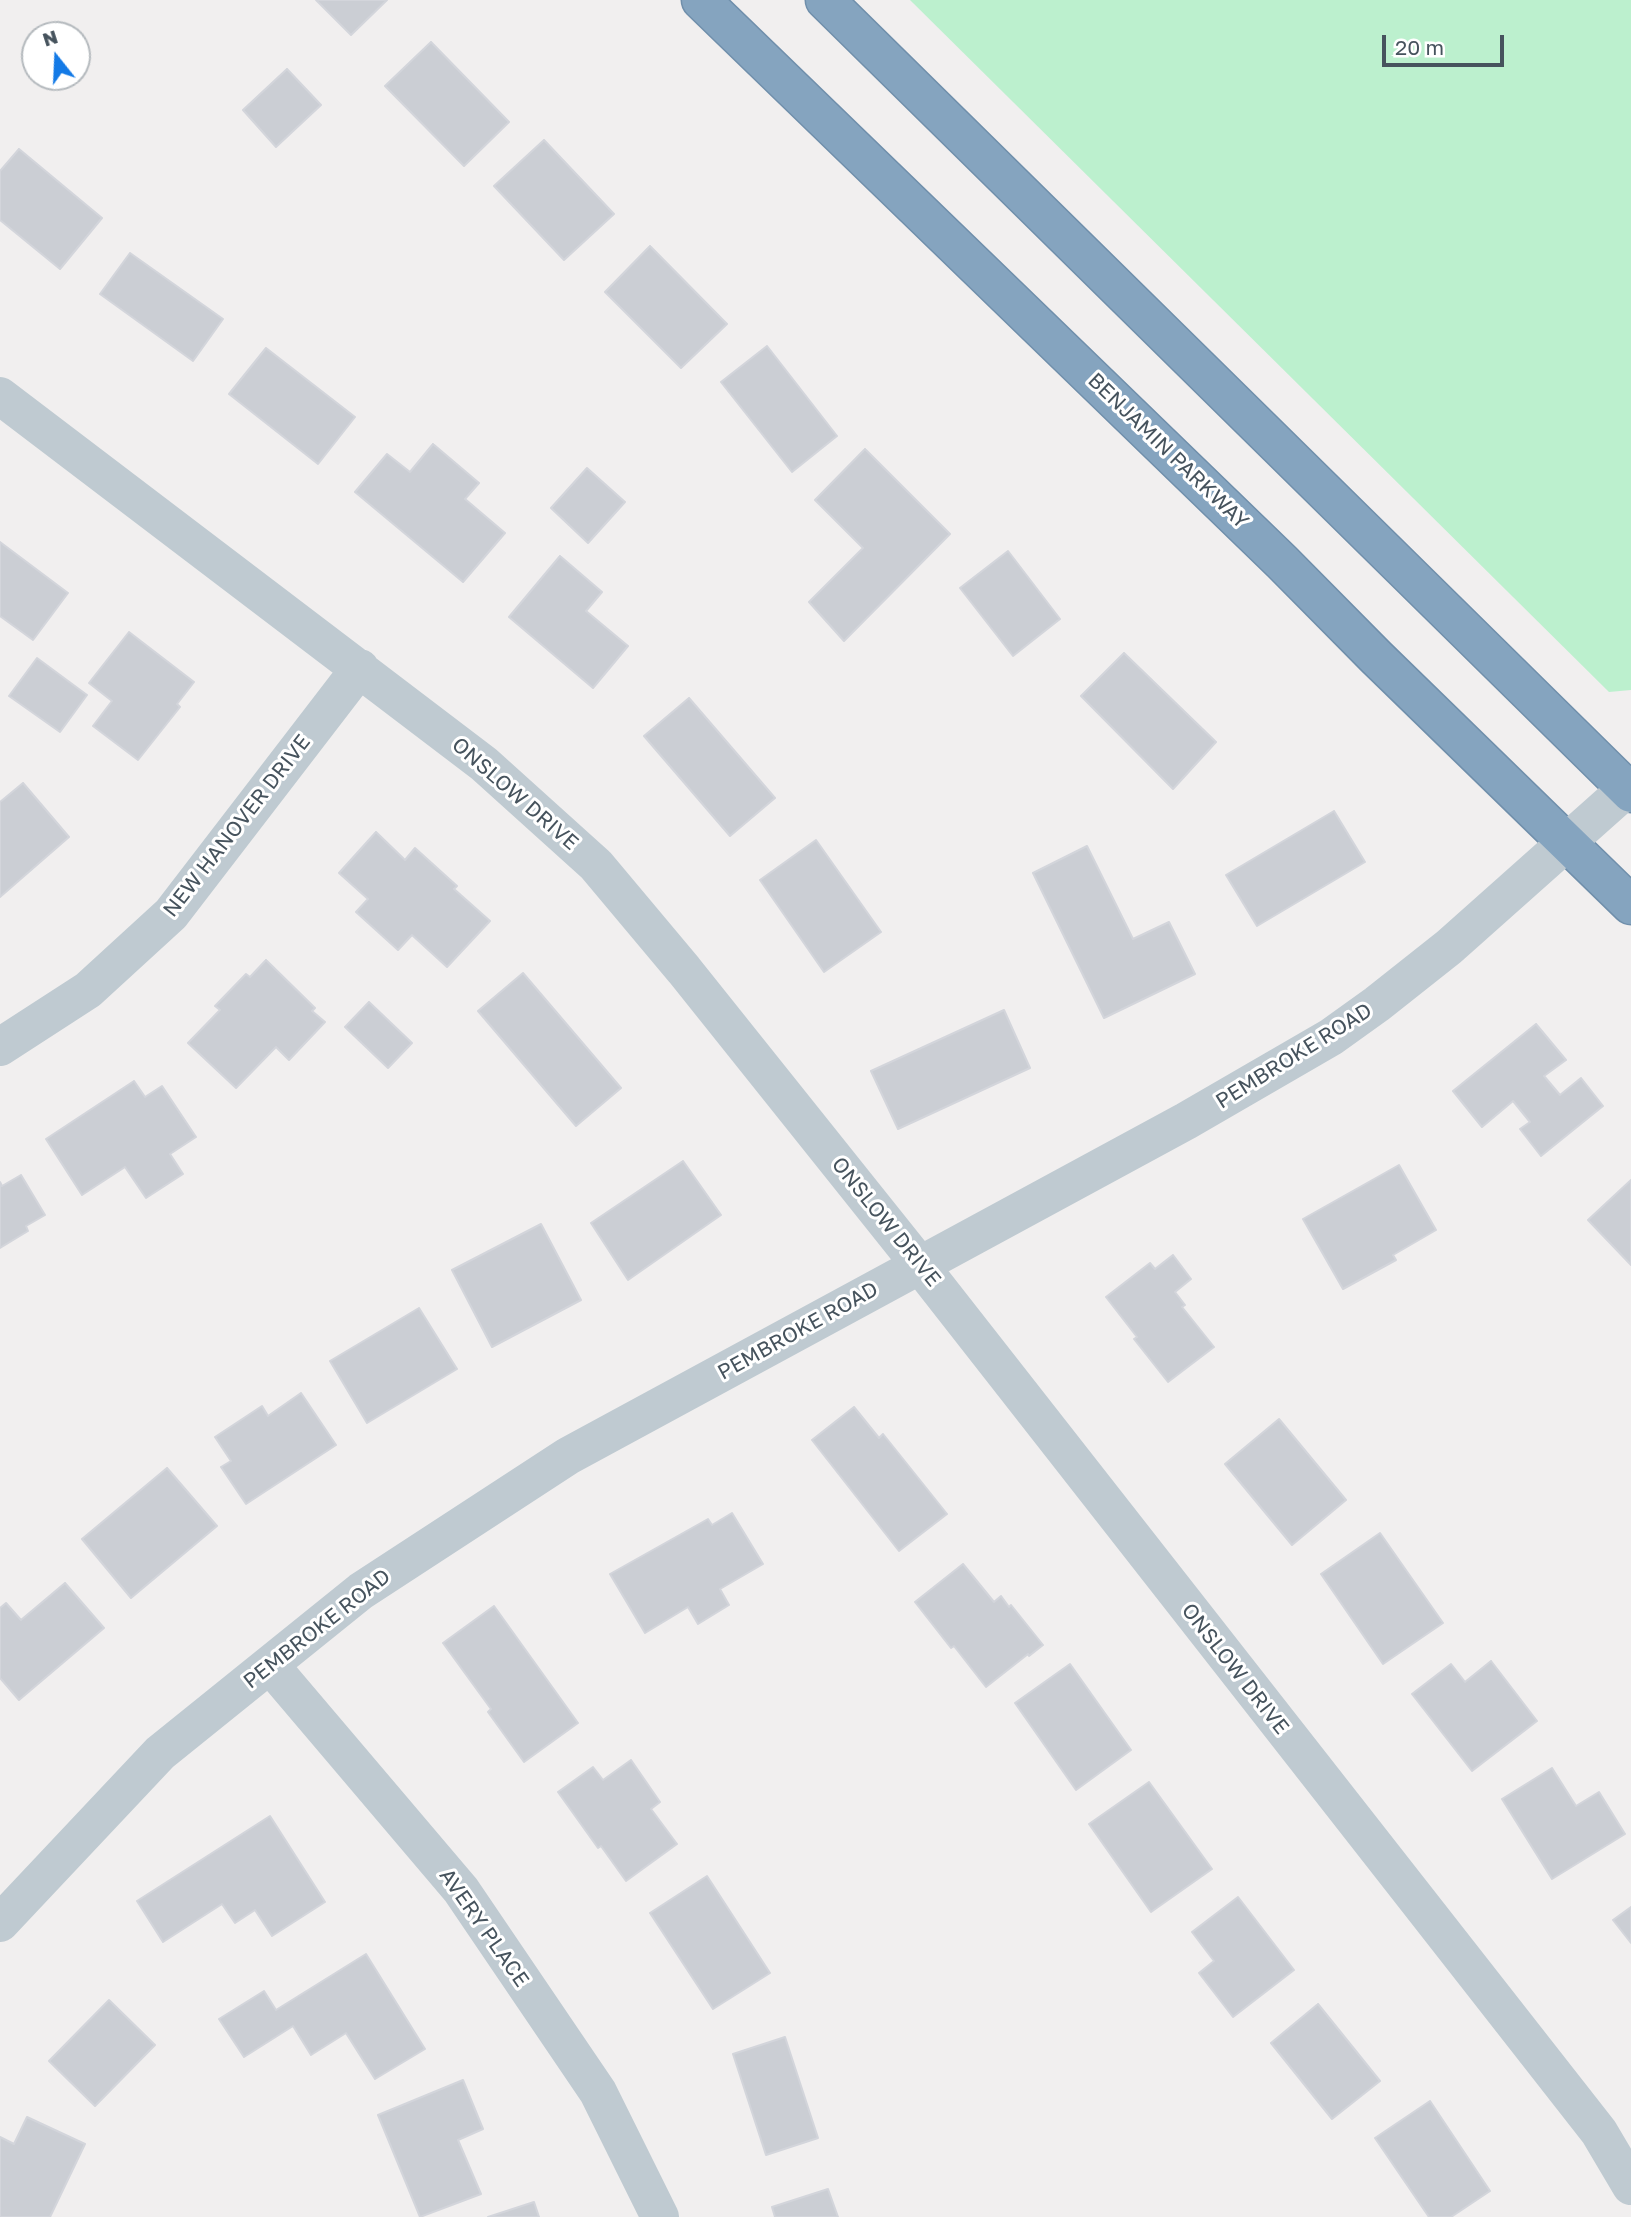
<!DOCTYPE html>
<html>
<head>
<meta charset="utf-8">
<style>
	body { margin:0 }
	#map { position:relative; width:1631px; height:2217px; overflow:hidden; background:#f1efef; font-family:"Golos Text",sans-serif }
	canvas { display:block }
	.north { position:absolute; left:21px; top:21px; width:70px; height:70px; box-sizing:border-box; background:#fff; border:2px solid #b5babe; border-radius:50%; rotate:342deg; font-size:19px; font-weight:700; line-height:28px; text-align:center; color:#46535d }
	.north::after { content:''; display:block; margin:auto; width:24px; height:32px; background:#147ae6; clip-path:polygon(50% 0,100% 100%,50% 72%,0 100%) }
	.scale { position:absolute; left:1382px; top:35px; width:122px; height:32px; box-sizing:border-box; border:4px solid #46535d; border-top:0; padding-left:9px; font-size:21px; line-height:24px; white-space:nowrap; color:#46535d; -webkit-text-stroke:5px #fff; paint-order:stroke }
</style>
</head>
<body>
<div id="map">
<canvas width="1631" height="2217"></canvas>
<div class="north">N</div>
<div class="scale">20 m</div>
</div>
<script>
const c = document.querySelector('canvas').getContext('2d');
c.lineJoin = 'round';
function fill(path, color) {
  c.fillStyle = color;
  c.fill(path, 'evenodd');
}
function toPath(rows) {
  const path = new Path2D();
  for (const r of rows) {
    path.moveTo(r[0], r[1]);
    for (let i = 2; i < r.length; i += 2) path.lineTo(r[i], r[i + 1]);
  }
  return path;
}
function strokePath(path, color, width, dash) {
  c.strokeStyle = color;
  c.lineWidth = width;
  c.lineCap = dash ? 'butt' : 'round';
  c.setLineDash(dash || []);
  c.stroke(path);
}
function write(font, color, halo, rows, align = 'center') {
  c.font = font + ' "Golos Text",sans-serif';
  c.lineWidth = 6;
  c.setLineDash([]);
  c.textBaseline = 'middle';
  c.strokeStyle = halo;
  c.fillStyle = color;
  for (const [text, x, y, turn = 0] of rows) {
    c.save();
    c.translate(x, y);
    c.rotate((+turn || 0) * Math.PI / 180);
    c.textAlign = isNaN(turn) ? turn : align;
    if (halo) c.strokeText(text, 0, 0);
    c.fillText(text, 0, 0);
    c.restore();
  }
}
fill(toPath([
	[910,0,1631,0,1631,690,1609,692]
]), '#bcf0ce');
const building = toPath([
	[316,0,387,0,351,35,316,0],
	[431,42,509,122,464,166,385,86,431,42],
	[287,69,321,105,276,147,243,110,287,69],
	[544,140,614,214,564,260,494,186,544,140],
	[19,149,102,218,60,269,0,220,0,171,19,149],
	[650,246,727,324,681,368,605,292,650,246],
	[130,253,223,319,193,361,100,294,130,253],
	[767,346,837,436,792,472,721,382,767,346],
	[266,348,355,417,318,464,229,394,266,348],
	[433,444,479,483,465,499,505,533,463,582,355,492,387,454,410,472,433,444],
	[865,449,950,534,844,641,809,602,863,548,815,500,865,449],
	[587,468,625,502,588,543,551,508,587,468],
	[0,542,68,593,33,640,0,616,0,542],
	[1008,551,1060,619,1013,656,960,588,1008,551],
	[560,556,602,592,586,611,628,646,593,688,509,617,560,556],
	[129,632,194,682,177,704,180,707,138,760,93,726,112,701,89,683,129,632],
	[1124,653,1216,742,1173,789,1081,696,1124,653],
	[37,658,87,695,60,732,9,696,37,658],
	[689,698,775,798,730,836,644,736,689,698],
	[23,783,69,837,0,897,0,802,23,783],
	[1334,811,1365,862,1257,926,1226,875,1334,811],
	[376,832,405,860,415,848,457,886,454,889,490,921,447,967,412,935,398,950,356,912,368,899,339,873,376,832],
	[816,840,881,932,824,972,760,880,816,840],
	[1087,846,1133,939,1169,922,1195,974,1104,1018,1033,873,1087,846],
	[266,960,315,1008,312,1011,325,1022,289,1060,276,1047,236,1088,188,1043,220,1010,215,1006,246,974,250,977,266,960],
	[523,973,621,1088,576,1126,478,1011,523,973],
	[369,1002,412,1043,388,1068,345,1027,369,1002],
	[1004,1010,1030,1068,898,1129,871,1071,1004,1010],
	[1536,1024,1566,1060,1544,1076,1560,1095,1581,1078,1603,1106,1541,1156,1520,1129,1530,1122,1513,1101,1482,1127,1453,1091,1536,1024],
	[134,1081,145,1097,162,1086,196,1137,170,1154,183,1174,146,1198,125,1167,82,1195,46,1139,134,1081],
	[683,1161,721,1215,628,1280,591,1223,683,1161],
	[1399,1165,1436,1230,1393,1255,1396,1260,1343,1289,1303,1219,1399,1165],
	[21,1175,45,1215,26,1226,28,1231,0,1248,0,1182,2,1186,21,1175],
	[1631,1180,1631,1265,1588,1220,1631,1180],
	[541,1224,581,1300,492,1347,452,1270,541,1224],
	[1173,1255,1191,1279,1175,1292,1185,1305,1182,1307,1214,1347,1168,1382,1134,1339,1137,1337,1106,1297,1150,1263,1155,1269,1173,1255],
	[419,1308,457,1369,367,1423,330,1361,419,1308],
	[301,1393,336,1445,246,1504,221,1467,231,1461,215,1437,262,1406,268,1416,301,1393],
	[854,1407,879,1438,883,1434,947,1514,899,1551,812,1440,854,1407],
	[1279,1419,1346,1500,1292,1545,1225,1464,1279,1419],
	[167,1468,217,1526,131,1598,82,1539,167,1468],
	[732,1513,763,1564,720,1589,729,1605,698,1624,688,1607,645,1633,610,1574,708,1519,712,1525,732,1513],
	[1380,1533,1443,1623,1383,1664,1321,1574,1380,1533],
	[963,1564,994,1602,1001,1596,1009,1607,1011,1605,1043,1645,1029,1656,1028,1654,986,1687,954,1646,951,1648,915,1602,963,1564],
	[65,1583,104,1628,19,1700,0,1678,0,1608,6,1603,21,1620,65,1583],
	[494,1606,578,1723,524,1762,488,1712,491,1709,443,1643,494,1606],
	[1491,1661,1537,1721,1472,1771,1412,1694,1451,1664,1465,1682,1491,1661],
	[1070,1664,1131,1750,1076,1790,1015,1703,1070,1664],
	[631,1760,660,1802,651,1809,677,1844,626,1881,601,1846,598,1848,558,1792,593,1767,603,1780,631,1760],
	[1552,1768,1576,1806,1599,1792,1625,1834,1552,1879,1502,1799,1552,1768],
	[1149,1782,1212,1869,1151,1912,1089,1824,1149,1782],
	[270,1816,325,1902,272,1936,255,1910,235,1923,222,1904,163,1942,137,1901,270,1816],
	[707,1876,770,1973,713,2009,650,1913,707,1876],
	[1238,1897,1294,1970,1233,2017,1199,1973,1214,1961,1192,1932,1238,1897],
	[1631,1907,1631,1943,1613,1920,1631,1907],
	[366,1954,425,2049,375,2079,346,2033,311,2055,293,2026,244,2057,219,2019,264,1991,276,2010,366,1954],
	[109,2000,155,2045,95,2106,49,2061,109,2000],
	[1318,2004,1380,2081,1332,2119,1271,2043,1318,2004],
	[785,2037,818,2138,766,2155,733,2054,785,2037],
	[463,2080,483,2129,458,2140,481,2194,420,2217,378,2115,463,2080],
	[1430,2101,1490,2191,1451,2217,1429,2217,1375,2138,1430,2101],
	[27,2117,85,2144,50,2217,0,2217,0,2137,14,2144,27,2117],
	[828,2189,838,2217,775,2217,772,2207,828,2189],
	[534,2202,539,2217,488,2217,534,2202]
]);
fill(building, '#cbced4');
strokePath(building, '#d3d5db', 2);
const highway = toPath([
	[701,0,1282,562,1376,657,1631,905],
	[825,0,1631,793]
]);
strokePath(highway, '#708fab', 41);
strokePath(toPath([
	[0,396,484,764,596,865,684,970,919,1264,1599,2132,1631,2186],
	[0,1047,88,990,171,914,360,668],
	[270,1665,461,1890,598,2092,660,2217],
	[0,1923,160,1753,361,1591,568,1456,1186,1121,1331,1037,1377,1004,1449,947,1631,785]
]), '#bfcad1', 38);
strokePath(highway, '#85a4bf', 38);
write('21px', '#46535d', '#fff', [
	["BENJAMIN PARKWAY",1168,451,44],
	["ONSLOW DRIVE",515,794,41],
	["NEW HANOVER DRIVE",237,826,-52],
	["PEMBROKE ROAD",1294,1056,-32],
	["ONSLOW DRIVE",886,1222,51],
	["PEMBROKE ROAD",798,1331,-29],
	["PEMBROKE ROAD",317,1629,-38],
	["ONSLOW DRIVE",1235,1669,52],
	["AVERY PLACE",484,1928,55]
]);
</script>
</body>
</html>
